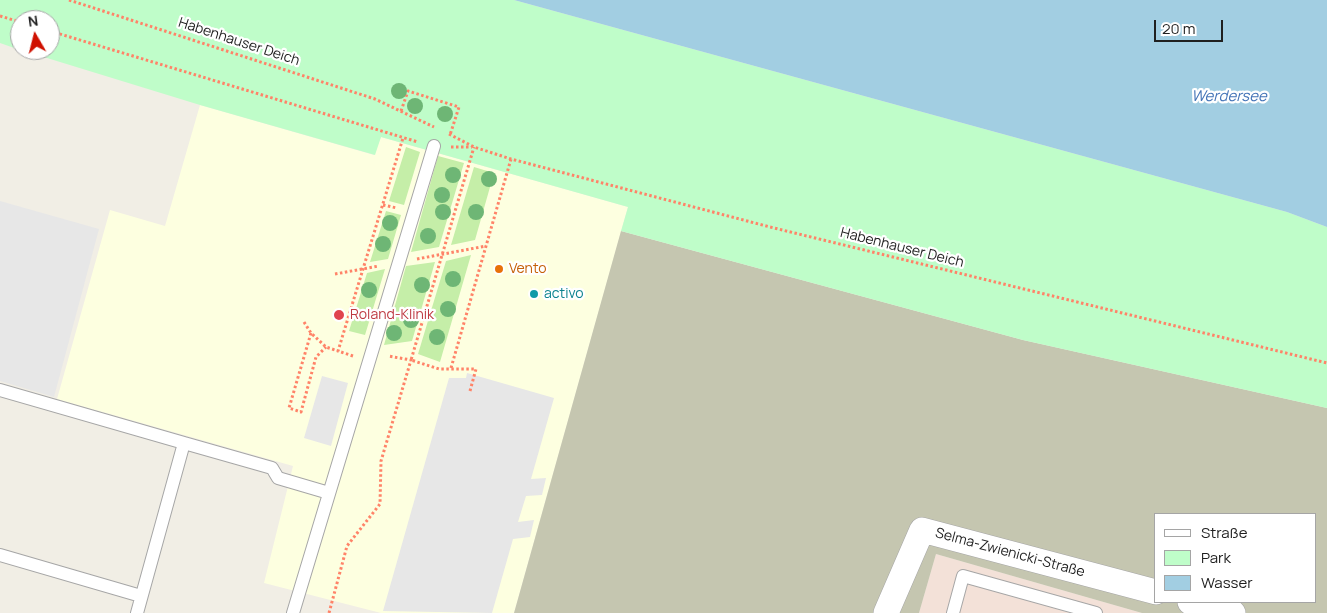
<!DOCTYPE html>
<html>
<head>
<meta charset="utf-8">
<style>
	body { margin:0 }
	#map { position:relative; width:1327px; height:613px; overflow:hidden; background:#f1eee5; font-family:Manrope,sans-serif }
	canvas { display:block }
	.legend { position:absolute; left:1154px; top:513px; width:162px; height:90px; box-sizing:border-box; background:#fff; border:1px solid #a5a5a5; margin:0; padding:6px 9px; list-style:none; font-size:15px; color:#1f1f1f }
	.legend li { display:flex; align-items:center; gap:10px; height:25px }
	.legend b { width:25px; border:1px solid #a5a5a5 }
	.north { position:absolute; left:10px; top:10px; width:50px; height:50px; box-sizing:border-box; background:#fff; border:1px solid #a5a5a5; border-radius:50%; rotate:352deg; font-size:14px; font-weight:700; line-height:20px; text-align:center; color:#1f1f1f }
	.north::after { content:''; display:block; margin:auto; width:18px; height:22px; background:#cf1000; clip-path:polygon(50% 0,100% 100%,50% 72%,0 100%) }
	.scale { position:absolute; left:1154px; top:20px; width:69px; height:22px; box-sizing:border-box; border:2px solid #1f1f1f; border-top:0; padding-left:6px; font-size:15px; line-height:18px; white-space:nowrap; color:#1f1f1f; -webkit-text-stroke:4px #fff; paint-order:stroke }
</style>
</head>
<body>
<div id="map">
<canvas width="1327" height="613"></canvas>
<ul class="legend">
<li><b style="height:6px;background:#fff"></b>Straße</li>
<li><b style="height:14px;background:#bffdc9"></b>Park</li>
<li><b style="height:14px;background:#a2cee2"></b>Wasser</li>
</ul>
<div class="north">N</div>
<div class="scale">20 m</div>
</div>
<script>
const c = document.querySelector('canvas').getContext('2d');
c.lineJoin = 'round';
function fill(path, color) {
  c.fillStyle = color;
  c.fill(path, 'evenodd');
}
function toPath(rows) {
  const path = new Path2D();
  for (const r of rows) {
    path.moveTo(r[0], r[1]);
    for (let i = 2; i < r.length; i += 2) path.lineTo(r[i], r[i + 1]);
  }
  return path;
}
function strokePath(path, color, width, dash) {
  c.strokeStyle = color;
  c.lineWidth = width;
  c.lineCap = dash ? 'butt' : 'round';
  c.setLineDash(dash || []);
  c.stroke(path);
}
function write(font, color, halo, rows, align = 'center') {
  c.font = font + ' Manrope,sans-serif';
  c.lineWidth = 4.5;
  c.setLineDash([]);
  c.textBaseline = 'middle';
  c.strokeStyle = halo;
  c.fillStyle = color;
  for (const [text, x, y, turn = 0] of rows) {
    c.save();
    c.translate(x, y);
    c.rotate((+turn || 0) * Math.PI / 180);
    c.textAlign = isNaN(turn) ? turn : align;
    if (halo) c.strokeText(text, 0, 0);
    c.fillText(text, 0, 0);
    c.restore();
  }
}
fill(toPath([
	[200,105,374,155,381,137,628,207,514,613,381,613,264,583,293,466,57,399,110,210,165,226]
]), '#fdffe0');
fill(toPath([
	[936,554,1142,613,919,613]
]), '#f3e1d8');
fill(toPath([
	[621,231,1023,340,1327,408,1327,613,1142,613,936,554,919,613,514,613],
	[1156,514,1316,514,1316,602,1156,602]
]), '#c5c6b0');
fill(toPath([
	[406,147,420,152,404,205,389,201],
	[438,156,464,163,439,247,411,252],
	[474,167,494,173,475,240,451,245],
	[386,211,401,215,388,259,370,262],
	[471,255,440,362,418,354,446,261],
	[435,262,412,341,384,345,406,266],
	[385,269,365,335,349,331,367,273]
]), '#c5eea8');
fill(toPath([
	[0,0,514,0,1287,212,1327,227,1327,408,1023,340,621,231,628,207,381,137,375,155,200,105,21,50,50,50,50,20,20,20,20,50,0,43]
]), '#bffdc9');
fill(toPath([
	[0,201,99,229,54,397,0,381],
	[467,373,554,398,531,479,546,478,542,495,526,496,518,522,534,520,530,537,513,539,492,613,383,611,449,378,466,378],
	[322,376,348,383,331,446,304,438]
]), '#e7e7e7');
fill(toPath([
	[514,0,1327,0,1327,227,1287,212]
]), '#a2cee2');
const lane = toPath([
	[0,390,184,443],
	[0,555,141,596],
	[137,613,184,443,272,468,278,478,329,493],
	[293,613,434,146],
	[953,613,963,576,1096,613]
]);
const street = toPath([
	[1190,602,1233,613],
	[886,613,922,530,1156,592]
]);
strokePath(lane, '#a6a6a6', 14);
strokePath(street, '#a6a6a6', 26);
strokePath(toPath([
	[69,0,375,99,434,127],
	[0,16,20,22],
	[50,31,418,142],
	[401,111,408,91,459,107,450,135],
	[449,134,474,147,511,159,770,227,1327,363],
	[451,147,472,147],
	[383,205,397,208],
	[417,259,486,246],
	[335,274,379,266],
	[304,322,311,333,326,347,338,351],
	[311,333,289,408,301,412,316,357,326,347],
	[353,356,338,351,403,138],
	[451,368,511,159],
	[470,391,476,369,439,369,411,360,474,147],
	[329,613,347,546,380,504,381,461,411,360,388,356]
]), '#ff8368', 3, [2.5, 2.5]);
strokePath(lane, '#fff', 12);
strokePath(street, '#fff', 25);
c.fillStyle = '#6eb675';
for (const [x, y] of [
	[399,91],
	[415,106],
	[445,114],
	[453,175],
	[489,179],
	[442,195],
	[443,212],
	[476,212],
	[390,223],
	[428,236],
	[383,244],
	[453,279],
	[422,285],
	[369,290],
	[448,309],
	[411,320],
	[394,333],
	[437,337]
]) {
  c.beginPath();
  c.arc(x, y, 8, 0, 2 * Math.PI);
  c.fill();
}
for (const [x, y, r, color] of [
	[499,269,5,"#e8710a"],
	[534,294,5,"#0f9aa8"],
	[339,315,6,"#e0444e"]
]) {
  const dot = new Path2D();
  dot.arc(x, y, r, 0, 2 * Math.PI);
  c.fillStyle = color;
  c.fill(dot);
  strokePath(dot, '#fff', 2);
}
write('14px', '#1f1f1f', '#fff', [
	["Habenhauser Deich",239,42,18],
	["Habenhauser Deich",902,248,14],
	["Selma-Zwienicki-Straße",1010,553,15]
]);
write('14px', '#c56008', '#fff', [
	["Vento",509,269]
], 'left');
write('14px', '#0d838f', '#fff', [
	["activo",544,294]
], 'left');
write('14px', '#be3a42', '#fff', [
	["Roland-Klinik",350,315]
], 'left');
write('italic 15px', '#4474b7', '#fff', [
	["Werdersee",1229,97]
]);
</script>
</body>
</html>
